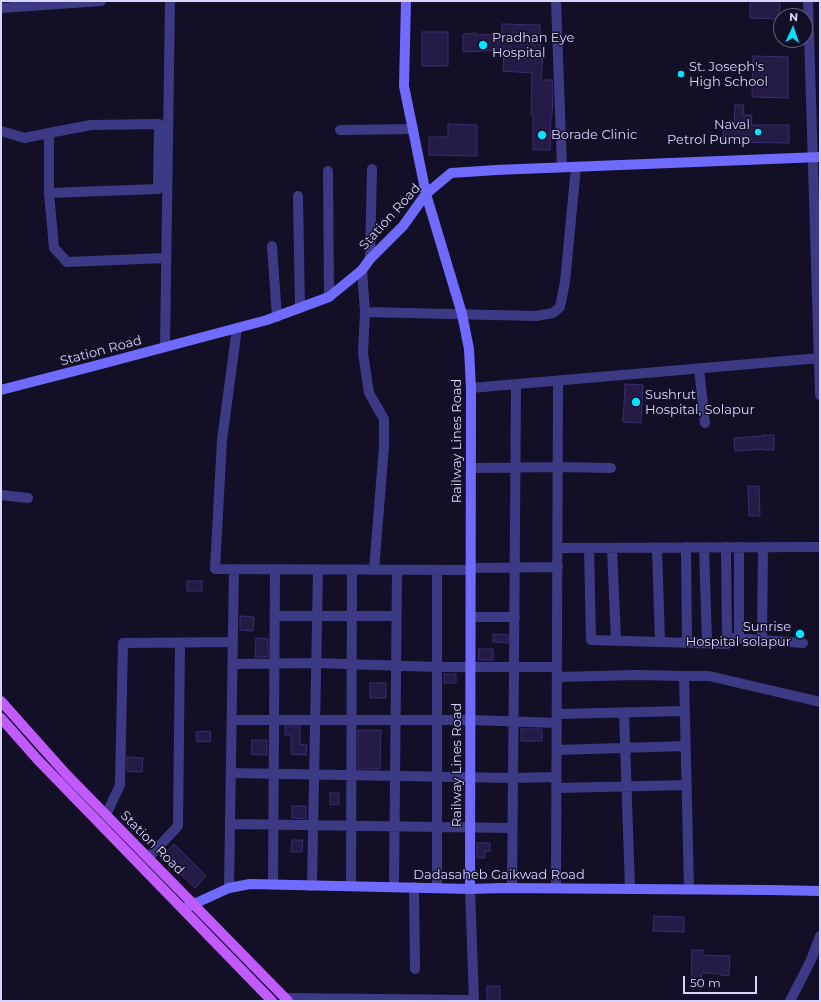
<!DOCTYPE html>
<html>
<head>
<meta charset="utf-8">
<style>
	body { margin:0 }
	#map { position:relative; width:821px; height:1002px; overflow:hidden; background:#130f26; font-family:Montserrat,sans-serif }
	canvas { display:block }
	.frame { position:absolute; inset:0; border:2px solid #d9d4ff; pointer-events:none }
	.north { position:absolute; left:773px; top:8px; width:40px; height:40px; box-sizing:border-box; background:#130f26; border:1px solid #625e7d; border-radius:50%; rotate:3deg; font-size:11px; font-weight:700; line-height:16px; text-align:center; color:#d9d4ff }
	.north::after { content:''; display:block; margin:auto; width:14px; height:18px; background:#00e5ff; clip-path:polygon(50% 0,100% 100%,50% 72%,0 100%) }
	.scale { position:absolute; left:683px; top:976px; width:74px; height:18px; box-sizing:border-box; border:2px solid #d9d4ff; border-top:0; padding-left:5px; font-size:12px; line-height:14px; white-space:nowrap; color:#d9d4ff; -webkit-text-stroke:3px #130f26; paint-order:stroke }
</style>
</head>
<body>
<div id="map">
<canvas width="821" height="1002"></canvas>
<div class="frame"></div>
<div class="north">N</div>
<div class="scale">50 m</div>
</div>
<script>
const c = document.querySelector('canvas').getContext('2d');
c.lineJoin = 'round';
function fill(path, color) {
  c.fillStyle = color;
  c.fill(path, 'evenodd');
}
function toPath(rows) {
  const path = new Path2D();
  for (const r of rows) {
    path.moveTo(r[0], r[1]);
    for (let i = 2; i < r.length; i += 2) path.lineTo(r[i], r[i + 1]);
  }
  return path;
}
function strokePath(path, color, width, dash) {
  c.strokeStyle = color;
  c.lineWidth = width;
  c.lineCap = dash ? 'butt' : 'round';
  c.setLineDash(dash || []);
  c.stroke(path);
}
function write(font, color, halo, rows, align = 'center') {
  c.font = font + ' Montserrat,sans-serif';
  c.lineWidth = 3;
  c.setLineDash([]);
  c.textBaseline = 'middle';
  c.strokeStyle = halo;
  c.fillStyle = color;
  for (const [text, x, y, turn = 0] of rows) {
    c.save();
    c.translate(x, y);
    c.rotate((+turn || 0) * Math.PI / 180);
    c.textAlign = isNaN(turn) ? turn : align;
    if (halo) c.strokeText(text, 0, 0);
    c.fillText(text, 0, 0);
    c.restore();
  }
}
const building = toPath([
	[750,1,780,1,779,19,750,18,750,1],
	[502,24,540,25,540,52,543,52,541,80,552,80,553,92,552,116,551,116,550,150,533,150,533,115,531,115,532,73,503,71,504,50,463,52,463,34,476,33,476,35,502,34,502,24],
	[422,32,448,32,448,66,422,66,422,32],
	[753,56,788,57,788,98,752,97,753,56],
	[735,105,744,105,743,115,752,115,751,125,789,125,789,143,723,142,723,126,734,126,735,105],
	[448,124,477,125,477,156,429,155,429,137,448,137,448,124],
	[625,384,643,385,641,423,623,422,625,384],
	[763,435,774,435,774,450,763,450,763,449,735,451,734,438,763,436,763,435],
	[748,486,759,486,760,516,749,516,748,486],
	[187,581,202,581,202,591,187,591,187,581],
	[240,616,254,617,253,631,240,630,240,616],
	[493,634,508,635,508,643,493,642,493,634],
	[256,638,268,639,268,657,255,657,256,638],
	[479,649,493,649,493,660,478,660,479,649],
	[444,674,456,674,456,683,444,683,444,674],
	[370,683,386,683,386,698,370,698,370,683],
	[285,726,300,726,300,744,307,745,306,755,291,754,291,735,285,735,285,726],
	[521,729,542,729,542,741,521,741,521,729],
	[358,730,381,730,380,769,358,769,358,730],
	[210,731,211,741,197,742,196,732,210,731],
	[252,740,267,740,267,755,251,754,252,740],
	[127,757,143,758,142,772,127,771,127,757],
	[330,793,339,793,339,804,330,805,330,793],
	[292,806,306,806,306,819,292,818,292,806],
	[292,840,303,840,302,852,291,852,292,840],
	[477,843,490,843,490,852,485,851,485,858,477,858,477,843],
	[174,844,206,876,195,888,162,856,174,844],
	[654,916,684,917,684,932,653,931,654,916],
	[692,950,703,950,702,955,730,956,729,976,721,975,721,974,702,973,701,980,691,980,692,950],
	[487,986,500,986,500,1001,487,1001,487,986]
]);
fill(building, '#241b47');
strokePath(building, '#3b2d73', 1);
strokePath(toPath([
	[556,1,562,167],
	[808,1,820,395],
	[1,8,101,1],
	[340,130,413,129],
	[1,131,25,138,49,133,91,125,159,124,158,189,49,193,49,133],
	[328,171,329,297],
	[49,193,54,248,67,262,166,258],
	[298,196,300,308],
	[272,246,277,317],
	[370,259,372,169],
	[362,270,365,312,363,353,369,393,384,419,384,446,374,570],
	[365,312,536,316,553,313,560,307,565,282,576,167],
	[237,328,222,440,215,569,471,570],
	[165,347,170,1],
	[699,369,705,423],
	[471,388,820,358],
	[471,468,558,467,611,468],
	[1,495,28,498],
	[686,547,687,643],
	[704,547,707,643],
	[726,547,727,640],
	[558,548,820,547],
	[589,548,591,640,727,644,727,640,732,638,803,643],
	[612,548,616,640],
	[657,548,660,642],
	[471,568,558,567],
	[275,616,396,616],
	[471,617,515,617],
	[739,639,739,547],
	[762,640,763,547],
	[233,664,316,663,437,667,557,667],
	[684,676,689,889],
	[557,677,636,675,684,676,709,676,820,702],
	[624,713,630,889],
	[557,714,685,711],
	[232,720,471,720,557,723],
	[557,750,686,746],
	[231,773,513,778,556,777],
	[556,788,687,785],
	[106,815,120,785,123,643,233,642],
	[230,824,512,828],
	[148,858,178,826,180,643],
	[273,885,275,570],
	[312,886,318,570],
	[351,886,352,570],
	[394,887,397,570],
	[414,887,415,969],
	[229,888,234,569],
	[437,888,437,570],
	[512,888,514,667,516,384],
	[556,888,558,381],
	[470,889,474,1001],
	[285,998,474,1000],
	[790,1001,811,960,820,936]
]), '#3d3a85', 10);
strokePath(toPath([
	[406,1,404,86,426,194,462,314,469,349,471,388,470,889],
	[1,390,94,366,267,320,329,297,362,270,370,259,403,226,426,194,451,173,496,170,820,157],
	[183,909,229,888,250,884,470,889,501,888,770,890,820,891]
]), '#6f6bff', 10);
strokePath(toPath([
	[1,701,66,774,288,1001],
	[1,718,37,759,272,1001]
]), '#c25bff', 10);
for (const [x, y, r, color] of [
	[483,45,5,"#00e5ff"],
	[681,74,4,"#00e5ff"],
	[758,132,4,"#00e5ff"],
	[542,135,5,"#00e5ff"],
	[636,402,5,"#00e5ff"],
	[800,634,5,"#00e5ff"]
]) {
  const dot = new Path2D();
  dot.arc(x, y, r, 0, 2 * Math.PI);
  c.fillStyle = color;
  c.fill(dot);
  strokePath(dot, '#130f26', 1.5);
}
write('13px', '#d9d4ff', '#130f26', [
	["Pradhan Eye",492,38],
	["Hospital",492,53],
	["St. Joseph's",689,67],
	["High School",689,82],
	["Naval",750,125,"right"],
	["Petrol Pump",750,140,"right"],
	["Borade Clinic",551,135],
	["Sushrut",645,395],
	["Hospital, Solapur",645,410],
	["Sunrise",791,627,"right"],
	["Hospital solapur",791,642,"right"]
], 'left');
write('13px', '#d9d4ff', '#130f26', [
	["Station Road",390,217,-48],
	["Station Road",101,351,-15],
	["Railway Lines Road",457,441,-90],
	["Railway Lines Road",457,765,-90],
	["Station Road",152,843,45],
	["Dadasaheb Gaikwad Road",499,875]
]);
</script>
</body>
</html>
